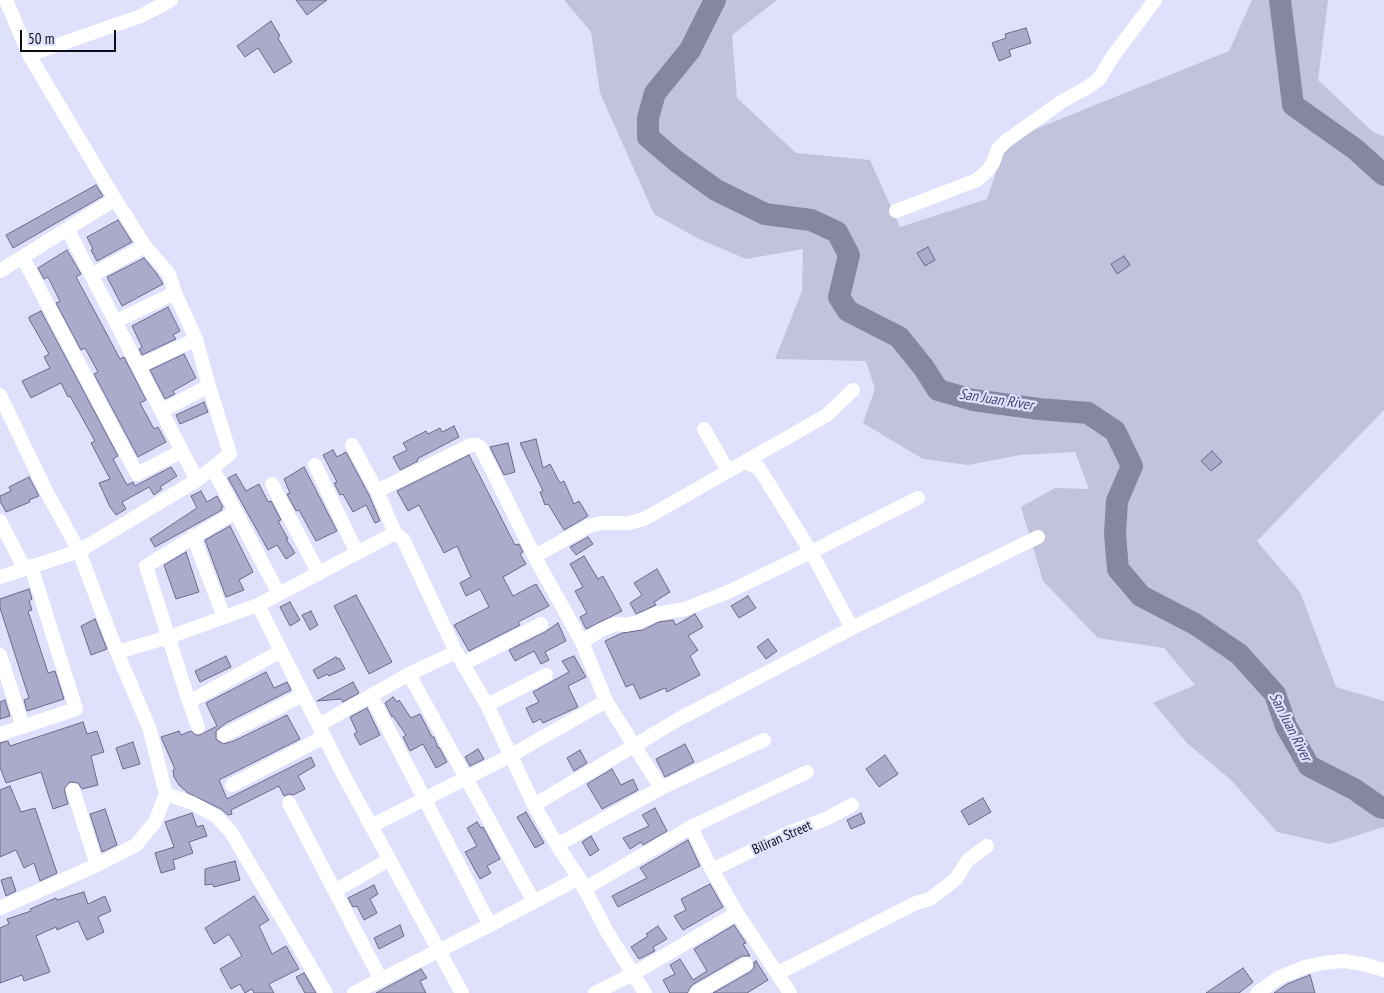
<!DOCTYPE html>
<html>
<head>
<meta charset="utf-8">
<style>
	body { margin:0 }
	#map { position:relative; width:1384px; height:993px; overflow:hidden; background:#dfe0fc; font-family:"PT Sans Narrow",sans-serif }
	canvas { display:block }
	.scale { position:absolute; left:20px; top:30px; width:96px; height:22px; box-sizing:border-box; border:2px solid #0d0d18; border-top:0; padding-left:6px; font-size:15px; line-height:18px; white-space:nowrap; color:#0d0d18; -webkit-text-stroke:4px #dfe0fc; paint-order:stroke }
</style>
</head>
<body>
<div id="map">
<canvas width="1384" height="993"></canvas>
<div class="scale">50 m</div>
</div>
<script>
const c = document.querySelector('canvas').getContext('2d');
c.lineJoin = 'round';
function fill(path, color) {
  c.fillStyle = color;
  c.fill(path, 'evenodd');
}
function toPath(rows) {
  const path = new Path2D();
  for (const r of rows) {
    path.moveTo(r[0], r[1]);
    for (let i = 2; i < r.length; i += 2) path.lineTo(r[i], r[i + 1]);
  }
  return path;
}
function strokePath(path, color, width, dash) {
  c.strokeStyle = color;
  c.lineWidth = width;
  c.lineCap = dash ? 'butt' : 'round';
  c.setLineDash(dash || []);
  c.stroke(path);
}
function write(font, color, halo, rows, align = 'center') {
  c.font = font + ' "PT Sans Narrow",sans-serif';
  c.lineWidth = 4.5;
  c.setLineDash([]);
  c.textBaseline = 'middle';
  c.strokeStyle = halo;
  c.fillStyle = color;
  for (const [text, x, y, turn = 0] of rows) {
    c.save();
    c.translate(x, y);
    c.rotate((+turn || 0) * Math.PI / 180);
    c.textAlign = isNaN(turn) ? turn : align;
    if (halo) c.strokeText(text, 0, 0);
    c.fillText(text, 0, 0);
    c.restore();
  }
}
fill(toPath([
	[564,0,777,0,732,35,737,98,796,153,870,160,900,227,987,199,1006,141,1229,51,1252,0,1328,0,1318,80,1372,131,1384,137,1384,410,1257,541,1300,592,1336,687,1384,701,1384,827,1330,844,1277,832,1231,780,1188,744,1153,703,1195,685,1164,648,1098,638,1043,581,1021,507,1055,488,1089,489,1075,452,1020,455,968,465,923,459,863,423,875,389,866,361,775,359,802,291,803,249,746,259,699,239,654,214,600,93,591,32]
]), '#c1c2dc');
strokePath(toPath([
	[715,0,690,50,655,93,648,118,648,137,676,161,716,190,765,214,811,220,837,232,849,255,839,297,848,311,899,337,924,368,938,390,973,400,1039,409,1088,413,1115,431,1132,466,1117,501,1115,534,1118,569,1141,596,1195,624,1239,654,1275,694,1286,726,1309,766,1354,789,1380,807,1384,808],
	[1280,0,1293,105,1355,149,1384,175]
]), '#8686a2', 22);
const building = toPath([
	[296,0,327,0,307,15,296,0],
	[271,21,280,36,278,38,292,62,274,73,258,48,245,57,237,46,271,21],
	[1026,28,1031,43,1009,50,1011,56,999,61,992,43,1006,38,1005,34,1026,28],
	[96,185,103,196,13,248,6,235,96,185],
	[118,220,132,242,97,261,91,250,93,249,87,237,118,220],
	[928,247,935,260,925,266,917,253,928,247],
	[67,250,81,274,76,277,95,312,120,359,124,357,146,400,140,403,154,429,158,427,166,442,138,457,94,374,98,372,85,348,81,350,56,303,60,301,48,277,44,279,38,268,67,250],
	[1124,256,1130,265,1117,274,1111,264,1124,256],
	[144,258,157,274,163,284,122,306,107,277,144,258],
	[168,307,180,331,173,335,176,339,142,355,139,349,142,347,132,326,168,307],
	[41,311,118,456,113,459,127,485,133,482,135,486,171,467,177,476,160,487,162,489,154,495,149,487,122,502,126,509,116,515,110,507,99,483,110,479,91,443,95,441,70,396,68,397,61,383,31,398,22,381,50,368,44,357,49,354,29,319,29,317,41,311],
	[184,354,196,378,173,391,175,394,165,399,150,370,184,354],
	[204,402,208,412,180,424,176,415,204,402],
	[454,426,459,437,417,459,418,461,400,470,393,457,407,450,403,443,426,431,428,434,440,428,442,432,454,426],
	[536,439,543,468,550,464,560,483,564,481,574,504,579,501,588,516,564,530,548,504,545,505,540,492,543,491,520,443,536,439],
	[508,443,515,472,504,475,490,447,508,443],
	[333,450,337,457,346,452,369,495,380,521,375,523,366,505,353,512,343,494,340,495,334,483,337,482,323,455,333,450],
	[1212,451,1222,462,1211,471,1201,461,1212,451],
	[469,455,515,545,519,544,523,552,520,554,526,564,503,577,513,596,536,584,549,606,518,622,520,625,469,651,454,625,489,607,480,589,466,596,460,583,471,577,457,546,444,553,419,505,408,511,397,491,469,455],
	[304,467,337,531,316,541,299,510,296,511,287,494,290,493,284,479,304,467],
	[236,474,246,491,259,484,268,502,271,501,281,520,278,521,288,539,286,539,295,553,286,559,277,545,268,550,228,478,236,474],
	[29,477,39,496,29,500,30,502,6,512,0,501,0,496,11,491,9,487,29,477],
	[201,491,207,502,217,496,223,507,221,508,222,510,155,547,150,539,197,508,191,496,201,491],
	[230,526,253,572,239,580,244,590,226,597,205,540,230,526],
	[588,537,593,544,576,555,570,547,588,537],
	[186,552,199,592,176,599,164,565,186,552],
	[584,556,598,579,603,576,622,611,586,629,580,617,587,613,575,591,583,587,570,564,584,556],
	[657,569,670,592,654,602,656,605,636,614,630,603,642,595,634,583,657,569],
	[29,589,32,599,29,601,32,610,28,611,48,673,55,671,64,699,27,711,24,700,29,698,0,608,0,599,29,589],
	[356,595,392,662,369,674,334,606,356,595],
	[748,596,756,608,739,618,731,606,748,596],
	[290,602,300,620,290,626,280,607,290,602],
	[311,611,318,625,310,630,302,615,311,611],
	[695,614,703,627,688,636,698,650,690,656,700,675,667,692,665,688,640,699,633,684,626,687,605,641,622,633,643,630,659,622,673,620,676,625,695,614],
	[95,619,107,649,91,655,81,626,95,619],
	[558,623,566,641,545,652,549,660,541,664,534,651,515,661,509,650,545,632,558,623],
	[768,639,777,651,766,659,757,647,768,639],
	[226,656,231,667,200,682,195,671,226,656],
	[574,656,586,677,568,686,578,707,543,723,540,719,533,723,526,708,539,702,533,692,569,672,562,661,574,656],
	[336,657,337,659,339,658,345,669,329,676,327,674,318,679,313,670,336,657],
	[266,672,274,688,287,682,291,690,226,723,216,731,216,739,223,744,234,741,287,715,300,739,219,780,227,799,311,757,315,766,298,776,305,789,293,795,289,794,284,796,279,786,231,810,232,814,228,815,221,809,188,793,179,785,174,777,173,770,175,769,161,737,179,731,181,735,191,731,196,735,200,735,217,726,206,703,266,672],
	[353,682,359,693,343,702,341,699,317,701,353,682],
	[393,697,397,702,399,700,411,718,420,714,432,737,434,737,438,748,439,747,447,762,436,768,423,744,410,751,403,737,406,735,393,716,392,717,385,703,393,697],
	[5,700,10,716,0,719,0,702,5,700],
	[367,708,380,735,360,745,354,734,357,732,350,717,367,708],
	[83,722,87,734,97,731,104,752,91,756,98,785,82,789,78,783,70,782,64,789,68,804,53,809,41,772,6,783,0,767,0,743,8,741,10,746,83,722],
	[133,742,140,764,123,769,116,748,133,742],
	[685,744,694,762,665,777,656,759,685,744],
	[478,749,484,759,470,766,465,757,478,749],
	[580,750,587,763,574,771,567,758,580,750],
	[885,755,898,774,879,787,866,769,885,755],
	[612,769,621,785,633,779,638,790,602,809,587,784,612,769],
	[10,786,21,812,35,808,57,873,40,881,34,863,24,868,16,850,0,857,0,790,10,786],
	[983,798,991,812,969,825,961,811,983,798],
	[655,808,667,831,643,845,641,842,630,849,623,838,649,826,642,815,655,808],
	[105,809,117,845,102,852,90,814,105,809],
	[526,812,544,843,535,848,517,817,526,812],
	[192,813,197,827,203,825,207,836,189,842,193,853,173,860,175,869,161,873,155,853,174,847,165,822,192,813],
	[861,813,865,823,851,829,847,820,861,813],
	[477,822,481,828,483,827,500,859,487,866,491,873,480,879,465,852,477,846,467,828,477,822],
	[591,836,599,850,590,856,582,842,591,836],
	[688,840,700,866,618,907,612,896,647,878,640,868,688,840],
	[235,861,240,880,214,887,212,884,205,885,205,869,235,861],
	[11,877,16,891,6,896,1,880,11,877],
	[710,884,723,907,683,930,674,916,686,910,681,899,710,884],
	[374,885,378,894,370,899,377,913,364,920,357,906,353,907,348,898,374,885],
	[84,892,88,904,105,896,111,911,98,917,104,932,87,940,78,921,57,930,56,927,36,936,50,972,24,981,22,975,0,983,0,928,9,924,7,919,31,911,30,909,56,898,57,900,84,892],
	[254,896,269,920,259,926,272,954,286,946,299,969,269,984,274,993,254,993,252,989,245,993,240,984,231,989,220,969,242,956,229,934,214,944,205,928,254,896],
	[400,925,404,936,379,949,374,938,400,925],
	[734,925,746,943,743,944,750,956,742,956,692,985,687,993,670,993,663,980,675,974,670,965,680,959,693,980,707,971,694,949,734,925],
	[658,926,667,939,653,947,655,951,639,959,631,947,648,936,646,934,658,926],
	[756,961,768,980,747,993,713,993,750,972,754,968,754,962,756,961],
	[1243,968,1253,982,1239,993,1206,993,1243,968],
	[421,969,427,978,420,981,426,993,376,993,421,969],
	[304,973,316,993,305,993,296,977,304,973],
	[1310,975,1315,993,1274,993,1287,984,1310,975]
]);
fill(building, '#aaaacb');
strokePath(building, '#6a6a88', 1);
strokePath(toPath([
	[29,55,141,16,171,0],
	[896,211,977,180,987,171,993,163,998,149,1006,141,1061,102,1088,87,1099,79,1113,56,1155,0],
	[68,230,197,480],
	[23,258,137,474,182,451],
	[0,271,115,199],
	[92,275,145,246],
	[116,321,175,293],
	[139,366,196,339],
	[0,395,45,489,79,551,117,652,150,730,166,794,155,822,136,845,97,865,0,908],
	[161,411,209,386],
	[704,429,728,471],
	[352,445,377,491,395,533],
	[745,462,759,468,811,552,918,498],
	[315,465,357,553],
	[213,469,279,594],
	[272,484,319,574],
	[377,491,471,445,477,445,481,448,538,563,582,642,606,701,661,788,557,845],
	[235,512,146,566,189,702,281,651],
	[0,521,24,568],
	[193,536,224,617],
	[535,556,589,526,601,523,629,523,644,519,827,415,853,390],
	[0,577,79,551,197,480,230,454,209,386,196,339,175,293,169,274,145,246,115,199,29,55,6,0],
	[258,605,343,774,462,993],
	[852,628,1038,537],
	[117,652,169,637,258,605,395,533,403,539,456,652,487,705,534,805,557,845,579,878,606,930,633,974,595,993],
	[0,655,23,727],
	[463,664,541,624],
	[409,674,534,902],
	[371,696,490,925],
	[189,702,198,727],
	[487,705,546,675],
	[319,725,409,674,456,652],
	[0,734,76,709,31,566],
	[224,735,303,695],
	[232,785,324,737],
	[661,788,764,740],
	[73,790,97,865],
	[166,794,192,803,217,817,231,832,326,993],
	[289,803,381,980],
	[534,805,679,719,852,628,811,552,728,592,685,609,656,614,639,622,625,625,616,624,601,630,582,642],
	[371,826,510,756,606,701],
	[691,827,807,772],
	[712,870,790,832,826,819,852,805],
	[584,889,691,827,712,870,737,913,790,993],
	[335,891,388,860],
	[778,973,916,903,930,899,956,879,968,860,987,846],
	[354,993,490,925,579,878],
	[645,993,633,974,737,913],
	[696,993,746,964],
	[1257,993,1280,977,1305,967,1323,963,1344,961,1363,964,1384,970]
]), '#fff', 14);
write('14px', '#0d0d18', '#dfe0fc', [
	["Biliran Street",782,838,-24]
]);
write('italic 15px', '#484672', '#dfe0fc', [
	["San Juan River",996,400,9],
	["San Juan River",1290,727,63]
]);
</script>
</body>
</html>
